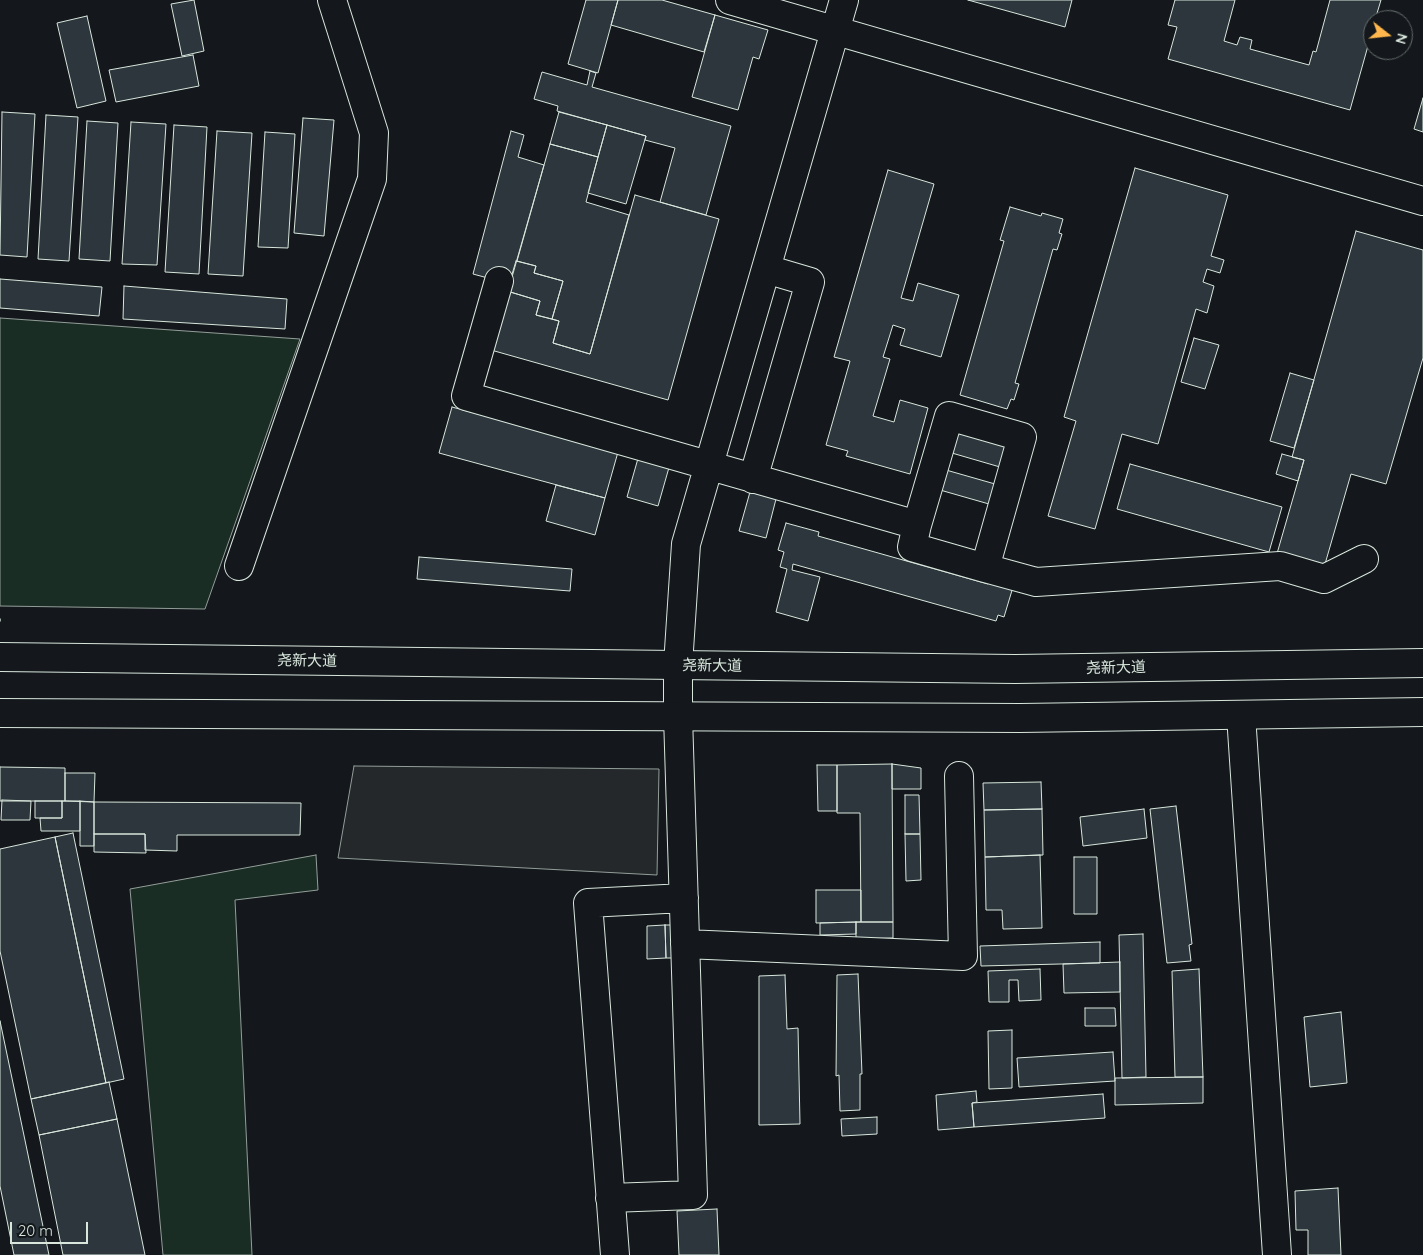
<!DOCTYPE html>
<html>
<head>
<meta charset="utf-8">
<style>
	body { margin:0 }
	#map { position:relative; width:1423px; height:1255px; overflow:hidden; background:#14181c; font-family:Quicksand,sans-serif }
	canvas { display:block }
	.north { position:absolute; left:1363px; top:10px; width:50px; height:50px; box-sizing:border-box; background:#14181c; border:1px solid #626a69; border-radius:50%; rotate:106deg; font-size:14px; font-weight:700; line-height:20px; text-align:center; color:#d8e6dc }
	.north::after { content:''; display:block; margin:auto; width:18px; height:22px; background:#ffb74d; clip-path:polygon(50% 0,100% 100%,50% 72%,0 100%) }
	.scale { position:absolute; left:10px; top:1222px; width:78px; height:22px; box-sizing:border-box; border:2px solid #d8e6dc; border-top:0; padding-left:6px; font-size:15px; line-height:18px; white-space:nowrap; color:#d8e6dc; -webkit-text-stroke:4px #14181c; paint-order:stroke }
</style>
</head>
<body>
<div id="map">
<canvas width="1423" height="1255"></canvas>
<div class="north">N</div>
<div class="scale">20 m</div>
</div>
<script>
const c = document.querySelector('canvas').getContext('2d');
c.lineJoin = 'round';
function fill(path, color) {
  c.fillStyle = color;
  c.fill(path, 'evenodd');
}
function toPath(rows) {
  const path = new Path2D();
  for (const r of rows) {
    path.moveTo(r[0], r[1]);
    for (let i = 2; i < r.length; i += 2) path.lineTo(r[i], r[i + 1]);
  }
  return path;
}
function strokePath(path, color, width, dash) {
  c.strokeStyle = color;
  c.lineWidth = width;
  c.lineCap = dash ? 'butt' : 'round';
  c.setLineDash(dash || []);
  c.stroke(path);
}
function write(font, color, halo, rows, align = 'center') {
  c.font = font + ' Quicksand,"Noto Sans SC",sans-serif';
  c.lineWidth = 4;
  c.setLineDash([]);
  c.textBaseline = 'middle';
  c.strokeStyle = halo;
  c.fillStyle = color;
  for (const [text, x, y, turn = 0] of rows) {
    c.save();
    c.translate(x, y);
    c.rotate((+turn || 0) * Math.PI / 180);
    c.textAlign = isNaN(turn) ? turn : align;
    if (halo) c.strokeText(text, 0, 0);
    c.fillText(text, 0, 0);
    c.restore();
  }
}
const green = toPath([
	[0,318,300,339,205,609,0,606,0,318],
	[316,855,318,890,235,900,252,1255,163,1255,130,889,316,855]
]);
fill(green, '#1a2d24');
strokePath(green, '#939e99', 1);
const parking = toPath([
	[354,766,659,769,657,875,338,858,354,766]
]);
fill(parking, '#24282b');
strokePath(parking, '#939e99', 1);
const building = toPath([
	[194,0,204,51,182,56,171,4,194,0],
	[586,0,618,0,598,73,568,64,586,0],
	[618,0,662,0,715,15,704,52,611,25,618,0],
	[968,0,1072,0,1065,27,968,0],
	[1175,0,1235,0,1224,41,1237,45,1240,37,1252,40,1250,49,1309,65,1313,51,1316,52,1330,0,1381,0,1375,20,1373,20,1373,28,1350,110,1168,59,1177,27,1168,25,1175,0],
	[715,15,768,30,759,59,753,57,738,110,692,97,715,15],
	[87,16,106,101,77,108,57,23,87,16],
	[193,55,199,86,116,102,109,70,193,55],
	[590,71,596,73,592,87,731,126,706,215,660,202,675,148,645,140,646,136,557,111,558,106,534,99,542,72,587,85,590,71],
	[1423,98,1423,132,1414,129,1423,98],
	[2,112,35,114,27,257,0,255,2,112],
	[559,112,607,125,598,157,550,144,559,112],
	[46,115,78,117,69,261,38,259,46,115],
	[303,118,334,120,324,236,294,233,303,118],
	[87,121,118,123,110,261,79,259,87,121],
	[131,122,166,124,157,265,122,264,131,122],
	[174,125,207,127,199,274,165,272,174,125],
	[607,125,646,136,626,204,588,193,607,125],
	[217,131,252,133,243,276,208,274,217,131],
	[511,131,524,135,518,157,544,165,510,284,473,274,511,131],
	[265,132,295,134,288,248,258,247,265,132],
	[550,144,598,157,586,202,629,215,590,354,553,343,559,321,552,319,563,281,534,273,536,266,517,261,550,144],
	[1135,168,1228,195,1211,256,1224,260,1220,273,1207,269,1203,282,1214,286,1207,313,1196,309,1158,444,1122,434,1095,529,1048,516,1076,421,1064,417,1135,168],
	[888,170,934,184,901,298,913,301,918,283,959,295,941,357,900,345,905,329,893,325,883,357,890,359,873,416,894,422,900,400,928,408,910,474,846,456,848,451,826,445,850,361,834,357,888,170],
	[635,195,719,219,668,400,491,350,507,291,540,301,536,315,559,321,553,343,590,354,635,195],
	[1010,207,1041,216,1042,213,1063,219,1059,233,1062,234,1057,250,1053,249,1015,383,1019,384,1014,400,1011,399,1007,409,960,395,1004,241,1000,240,1010,207],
	[1356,231,1423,250,1423,358,1386,484,1351,474,1323,571,1276,557,1304,460,1292,457,1356,231],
	[516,261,536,266,534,273,563,281,552,319,536,315,540,301,507,291,516,261],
	[0,279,102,287,99,316,0,308,0,279],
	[124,286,287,299,285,329,123,319,124,286],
	[1194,338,1219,345,1205,389,1181,382,1194,338],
	[1290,373,1314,380,1294,448,1270,441,1290,373],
	[452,407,618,452,605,498,439,453,452,407],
	[950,431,1005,446,1000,467,945,451,950,431],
	[1282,454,1304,460,1298,481,1276,474,1282,454],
	[639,455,670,464,658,506,627,497,639,455],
	[1130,464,1282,507,1269,552,1117,509,1130,464],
	[939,468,995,484,989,504,933,488,939,468],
	[556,485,605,498,595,535,546,521,556,485],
	[750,492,776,499,766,538,739,531,750,492],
	[786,523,819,532,818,536,988,584,989,581,1013,587,1004,617,998,615,996,621,793,564,792,570,820,577,808,621,776,612,787,569,780,567,784,552,778,550,786,523],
	[419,557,572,569,570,591,417,579,419,557],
	[892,764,921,768,921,789,892,789,892,764],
	[892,764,893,922,861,922,860,813,837,813,837,765,892,764],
	[817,765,837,765,837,811,818,811,817,765],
	[0,767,65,768,65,801,0,801,0,767],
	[65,773,95,773,94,802,65,801,65,773],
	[1041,782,1042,809,984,810,983,783,1041,782],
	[905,795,919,795,920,834,905,834,905,795],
	[2,800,31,801,30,820,1,820,2,800],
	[35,801,62,801,62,818,35,818,35,801],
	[62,801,80,801,80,831,41,831,40,818,62,818,62,801],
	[80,801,94,802,94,846,80,846,80,801],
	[94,802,301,803,300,835,177,835,177,851,145,850,145,834,94,834,94,802],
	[1176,806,1192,944,1189,945,1191,961,1167,963,1150,809,1176,806],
	[1042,809,1043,855,985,857,984,810,1042,809],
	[1144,809,1147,838,1083,846,1080,817,1144,809],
	[73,833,124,1079,106,1083,55,837,73,833],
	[94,834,145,834,146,853,94,852,94,834],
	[905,834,920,834,921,880,906,881,905,834],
	[55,837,106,1083,31,1099,0,951,0,849,55,837],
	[1040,855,1042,928,1003,929,1002,910,986,910,985,857,1040,855],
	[1074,857,1097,857,1097,914,1074,914,1074,857],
	[816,890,861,890,861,922,816,923,816,890],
	[856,922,856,934,820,935,820,923,856,922],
	[856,922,893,922,893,938,856,939,856,922],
	[665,925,666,958,647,959,647,926,665,925],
	[665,925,678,925,678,958,666,958,665,925],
	[1143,934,1146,1077,1122,1078,1119,935,1143,934],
	[1100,942,1100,963,981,966,980,946,1100,942],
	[1120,962,1120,992,1064,993,1063,964,1120,962],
	[1040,969,1041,1000,1019,1001,1018,980,1009,980,1009,1002,989,1002,988,971,1040,969],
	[1199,969,1203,1077,1175,1077,1172,971,1199,969],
	[858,974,862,1074,860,1074,860,1110,840,1111,839,1075,836,1076,837,975,858,974],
	[785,975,787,1029,798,1028,800,1124,759,1125,759,976,785,975],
	[1085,1008,1115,1008,1116,1026,1085,1026,1085,1008],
	[1341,1012,1347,1083,1310,1087,1304,1017,1341,1012],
	[0,1021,49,1255,14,1255,0,1186,0,1021],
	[1012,1030,1012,1088,989,1089,988,1031,1012,1030],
	[1113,1052,1115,1081,1019,1087,1017,1058,1113,1052],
	[1203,1077,1203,1103,1115,1105,1115,1078,1203,1077],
	[109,1082,117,1119,39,1135,31,1099,109,1082],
	[976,1091,977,1102,972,1103,974,1127,938,1130,936,1095,976,1091],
	[1103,1094,1105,1118,974,1127,972,1103,1103,1094],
	[877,1117,877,1134,842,1136,841,1119,877,1117],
	[117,1119,145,1255,63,1255,39,1135,117,1119],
	[1338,1188,1341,1255,1308,1255,1308,1230,1296,1230,1295,1191,1338,1188],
	[717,1209,719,1255,679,1255,677,1211,717,1209]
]);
fill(building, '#2c363c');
strokePath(building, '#d8e6dc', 1);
const minor = toPath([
	[730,0,1423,201],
	[499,281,466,396,917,525,949,416,1022,437,985,568,1036,582,1280,566,1324,579,1364,559],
	[753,479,810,282,766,269],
	[917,525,912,547,985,568],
	[239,566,372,179,374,133,332,0],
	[1241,715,1277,1255],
	[685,944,963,956,959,776],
	[610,1198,693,1195,678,716,678,665,686,544,844,0],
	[615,1255,588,903,684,898]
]);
const major = toPath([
	[0,657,1015,669,1423,663],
	[0,713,1020,718,1423,712]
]);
strokePath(minor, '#d8e6dc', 30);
strokePath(major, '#d8e6dc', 30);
strokePath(toPath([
	[0,620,1,620]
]), '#9da8a2', 3, [4, 2.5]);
strokePath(minor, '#14181c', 28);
strokePath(major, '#14181c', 28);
write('15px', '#d8e6dc', '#14181c', [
	["尧新大道",307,661,1],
	["尧新大道",712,666,1],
	["尧新大道",1116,668,-1]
]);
</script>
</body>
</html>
